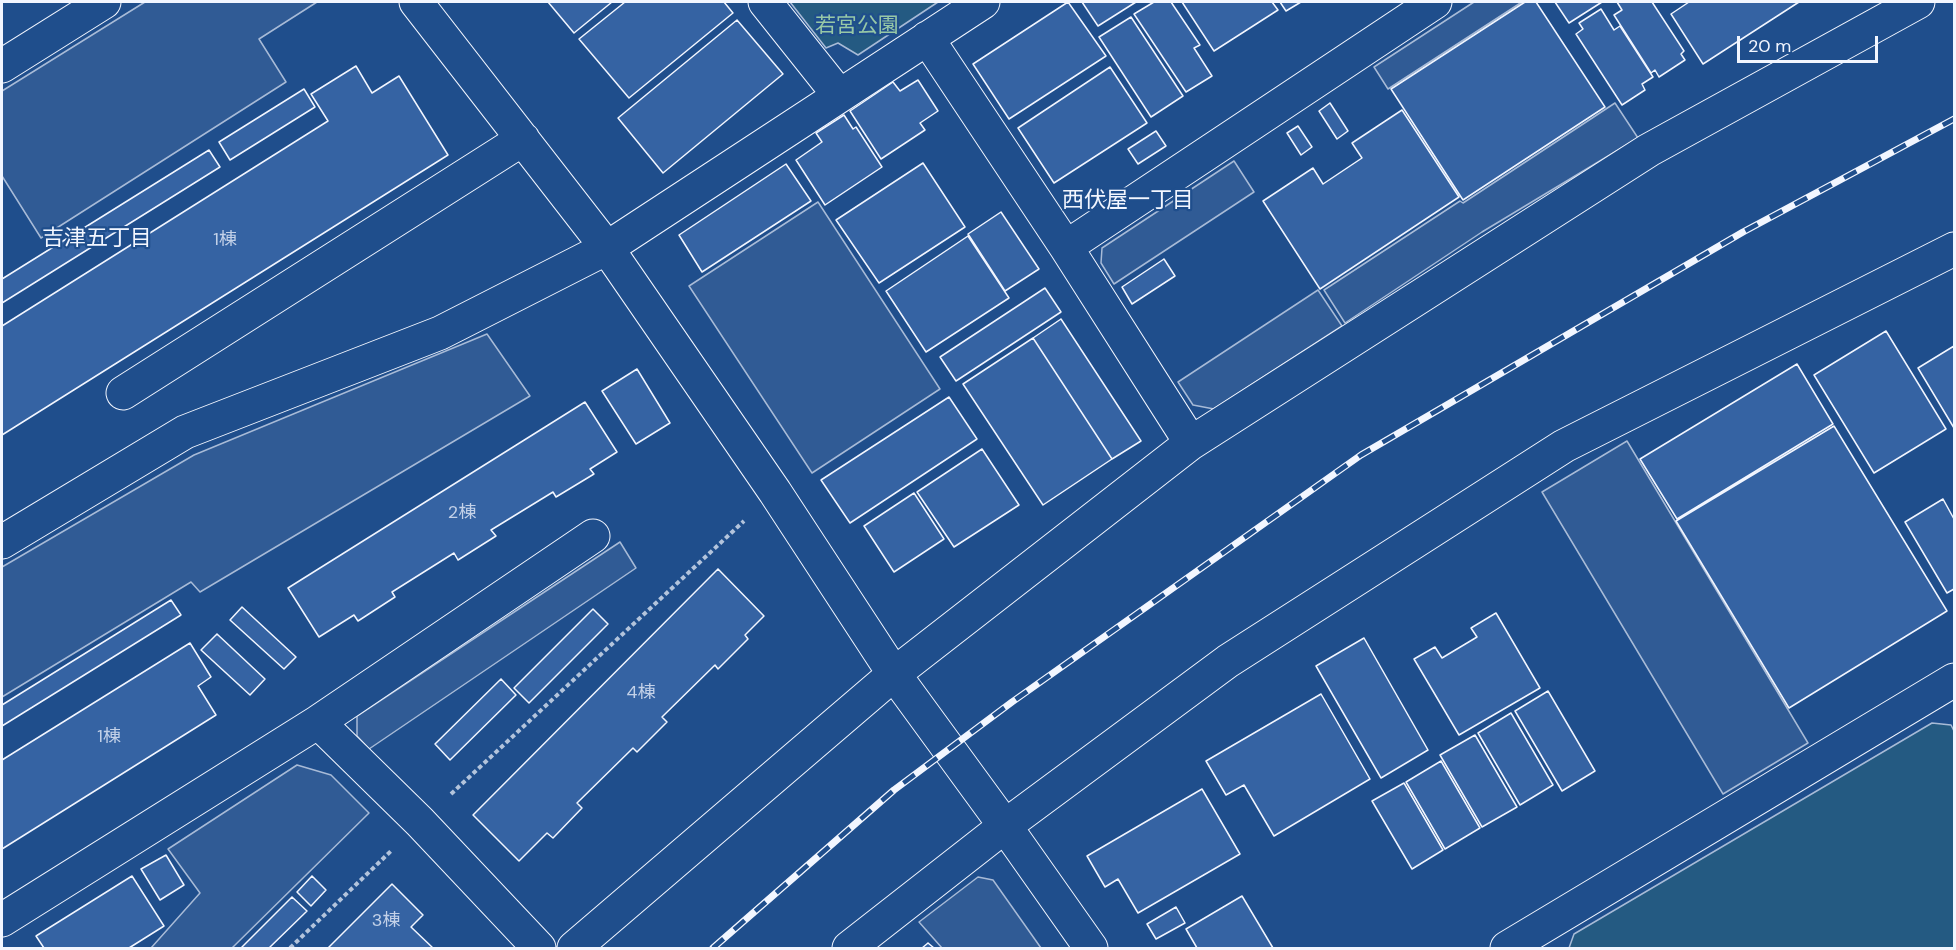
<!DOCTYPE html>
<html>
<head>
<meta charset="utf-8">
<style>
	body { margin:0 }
	#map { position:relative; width:1956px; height:950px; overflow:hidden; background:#1f4e8c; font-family:"DM Sans",sans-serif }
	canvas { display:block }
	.frame { position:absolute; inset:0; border:3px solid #f2f6ff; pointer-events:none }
	.scale { position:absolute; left:1737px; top:36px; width:141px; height:27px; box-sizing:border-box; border:3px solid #f2f6ff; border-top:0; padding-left:8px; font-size:18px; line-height:21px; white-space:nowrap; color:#f2f6ff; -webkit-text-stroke:4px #1f4e8c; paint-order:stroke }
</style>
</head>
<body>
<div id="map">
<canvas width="1956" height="950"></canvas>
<div class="frame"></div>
<div class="scale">20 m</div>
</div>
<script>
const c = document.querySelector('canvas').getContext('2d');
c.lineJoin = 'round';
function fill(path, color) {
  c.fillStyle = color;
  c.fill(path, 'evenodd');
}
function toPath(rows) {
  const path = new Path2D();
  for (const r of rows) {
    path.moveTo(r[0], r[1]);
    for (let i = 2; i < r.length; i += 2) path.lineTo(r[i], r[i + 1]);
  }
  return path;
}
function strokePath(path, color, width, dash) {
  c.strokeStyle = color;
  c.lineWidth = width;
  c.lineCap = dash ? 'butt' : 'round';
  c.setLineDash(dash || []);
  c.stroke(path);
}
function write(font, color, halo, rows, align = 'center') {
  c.font = font + ' "DM Sans","Noto Sans JP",sans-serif';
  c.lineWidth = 4.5;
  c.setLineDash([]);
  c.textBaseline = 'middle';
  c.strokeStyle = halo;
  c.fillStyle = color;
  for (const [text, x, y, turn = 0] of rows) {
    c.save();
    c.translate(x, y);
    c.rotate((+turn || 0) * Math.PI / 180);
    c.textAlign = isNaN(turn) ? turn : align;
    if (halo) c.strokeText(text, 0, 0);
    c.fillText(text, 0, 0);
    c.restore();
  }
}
const green = toPath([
	[790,2,938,2,858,55,838,43,826,48,790,2],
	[1932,723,1951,725,1954,731,1954,948,1569,948,1574,934,1932,723]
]);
fill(green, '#245a82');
strokePath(green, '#a8bbd7', 1.5);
const parking = toPath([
	[145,2,317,2,259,39,286,82,41,238,2,176,2,91,145,2],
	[1474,2,1522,2,1388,89,1374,67,1474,2],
	[1615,103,1638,138,1482,232,1345,323,1324,290,1460,201,1463,203,1615,103],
	[1234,161,1254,192,1114,284,1101,263,1102,248,1234,161],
	[818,202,940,389,812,473,689,286,818,202],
	[1318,290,1342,326,1214,409,1193,405,1178,382,1318,290],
	[487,334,530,396,200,592,191,582,2,697,2,567,194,455,487,334],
	[1627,441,1808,743,1723,794,1542,492,1627,441],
	[620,542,636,568,369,749,357,736,357,716,620,542],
	[297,765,331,775,369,813,232,948,151,948,200,893,168,849,297,765],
	[978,877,993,880,1041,948,942,948,919,922,978,877]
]);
fill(parking, '#305b95');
strokePath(parking, '#a8bbd7', 1.5);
const building = toPath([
	[548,2,612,2,574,33,548,2],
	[625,2,724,2,733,13,629,98,579,39,625,2],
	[1068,2,1106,56,1009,119,973,64,1068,2],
	[1082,2,1136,2,1098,26,1082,2],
	[1154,2,1171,2,1200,45,1194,48,1212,76,1186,92,1134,14,1154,2],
	[1182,2,1272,2,1278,10,1214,51,1182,2],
	[1280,2,1301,2,1286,11,1280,2],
	[1525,2,1536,2,1605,107,1463,200,1391,89,1525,2],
	[1555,2,1602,2,1569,23,1555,2],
	[1617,2,1652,2,1684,51,1681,54,1685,60,1659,77,1655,70,1651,73,1614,15,1622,10,1617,2],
	[1689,2,1799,2,1703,64,1671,14,1689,2],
	[1601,9,1614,30,1620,26,1653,77,1642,84,1645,90,1622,105,1576,34,1583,29,1579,23,1601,9],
	[1131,17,1183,96,1151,117,1099,37,1131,17],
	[737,20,783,74,663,173,618,118,737,20],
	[356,66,372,93,399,76,448,155,2,435,2,326,328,121,311,94,356,66],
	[1110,67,1147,123,1054,183,1018,128,1110,67],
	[918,80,938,111,920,123,925,130,881,159,850,111,893,82,900,91,918,80],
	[304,89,315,107,230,160,219,142,304,89],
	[1330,103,1348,131,1337,139,1319,111,1330,103],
	[1402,110,1459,197,1320,289,1263,201,1313,168,1323,184,1362,158,1352,143,1402,110],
	[844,115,853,129,856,127,882,167,825,205,796,160,822,142,816,133,844,115],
	[1298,126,1312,147,1301,155,1287,133,1298,126],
	[1156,131,1166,146,1138,164,1128,149,1156,131],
	[209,150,220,167,2,303,2,279,209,150],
	[923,163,965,227,879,283,836,220,923,163],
	[786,164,811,201,702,272,679,235,786,164],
	[1001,212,1039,269,1005,291,968,234,1001,212],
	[968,236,1009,298,926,352,886,291,968,236],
	[1164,259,1175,276,1132,304,1122,287,1164,259],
	[1045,288,1061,312,956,381,940,357,1045,288],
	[1061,319,1141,441,1112,459,1033,338,1061,319],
	[1886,331,1946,429,1874,473,1814,375,1886,331],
	[1033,338,1112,459,1043,505,963,384,1033,338],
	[1954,346,1954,428,1918,368,1954,346],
	[1797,364,1833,424,1677,519,1640,459,1797,364],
	[637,369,670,423,636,444,602,391,637,369],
	[949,397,977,439,850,523,821,480,949,397],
	[585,402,617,452,590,469,594,474,556,497,553,492,491,530,496,536,458,560,454,553,392,592,395,597,358,621,354,615,319,637,288,588,585,402],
	[1834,426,1947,611,1789,708,1676,521,1834,426],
	[982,449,1019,505,954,547,917,492,982,449],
	[914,493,944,539,894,572,864,526,914,493],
	[1943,499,1954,519,1954,589,1947,593,1905,522,1943,499],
	[718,569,764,616,745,635,748,639,718,669,715,665,662,717,667,722,637,752,633,748,577,803,582,808,553,838,547,833,519,861,473,815,718,569],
	[171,600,181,615,2,726,2,705,171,600],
	[242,607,296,657,284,669,230,620,242,607],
	[593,609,608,624,529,703,514,688,593,609],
	[1496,613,1540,688,1459,735,1414,659,1435,647,1442,658,1477,637,1471,628,1496,613],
	[217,634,265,679,250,695,201,650,217,634],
	[1364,638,1428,750,1381,778,1316,666,1364,638],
	[190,643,211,677,198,686,216,715,2,849,2,760,190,643],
	[501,679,516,695,450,760,435,744,501,679],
	[1548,691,1595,771,1562,791,1515,711,1548,691],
	[1321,694,1370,779,1274,836,1244,785,1226,795,1206,761,1321,694],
	[1511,713,1553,785,1520,805,1478,733,1511,713],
	[1475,735,1517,807,1482,827,1440,755,1475,735],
	[1441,761,1480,828,1445,849,1406,782,1441,761],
	[1404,783,1443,850,1412,869,1372,801,1404,783],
	[1202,789,1240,854,1138,913,1118,879,1105,887,1087,856,1202,789],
	[166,855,184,885,160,900,141,869,166,855],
	[132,876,164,926,129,948,44,948,36,936,132,876],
	[312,876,326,890,311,906,297,892,312,876],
	[392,884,423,915,411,927,433,948,328,948,392,884],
	[1242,896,1273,948,1197,948,1186,929,1242,896],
	[292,897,307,911,269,948,241,948,292,897],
	[1176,907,1185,923,1156,939,1147,924,1176,907],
	[928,943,934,948,922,948,928,943]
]);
fill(building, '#3563a3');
strokePath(building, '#f2f6ff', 1.5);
const minor = toPath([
	[416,2,607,248,775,492,894,674,1005,826,1091,948],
	[765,2,839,95],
	[927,38,1066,247,1191,443],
	[2,66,104,2],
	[1066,247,1435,2],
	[123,393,523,139],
	[2,542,185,432,440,333,607,248,983,2],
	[318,722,420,822,539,948],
	[2,920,318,722,593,536],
	[574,948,894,674,1191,443,1649,150,1918,2],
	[849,948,1005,826,1228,661,1564,446,1954,249],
	[1507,948,1954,680]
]);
strokePath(minor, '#f2f6ff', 35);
strokePath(toPath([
	[451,794,744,521],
	[290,948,391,851]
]), '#b3c4dc', 4, [4.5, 3]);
strokePath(minor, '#1f4e8c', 33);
const rail = toPath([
	[713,948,894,790,1012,702,1361,455,1743,232,1954,119]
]);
strokePath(rail, '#f2f6ff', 7);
strokePath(rail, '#1f4e8c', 4.5, [14]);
write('18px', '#c3d1e8', null, [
	["1棟",225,240],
	["2棟",462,513],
	["4棟",641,693],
	["1棟",109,737],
	["3棟",386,921]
]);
write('21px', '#97c8a6', '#1f4e8c', [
	["若宮公園",857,26]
]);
write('22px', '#f2f6ff', '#1f4e8c', [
	["西伏屋一丁目",1128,201],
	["吉津五丁目",97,239]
]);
</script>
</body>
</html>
